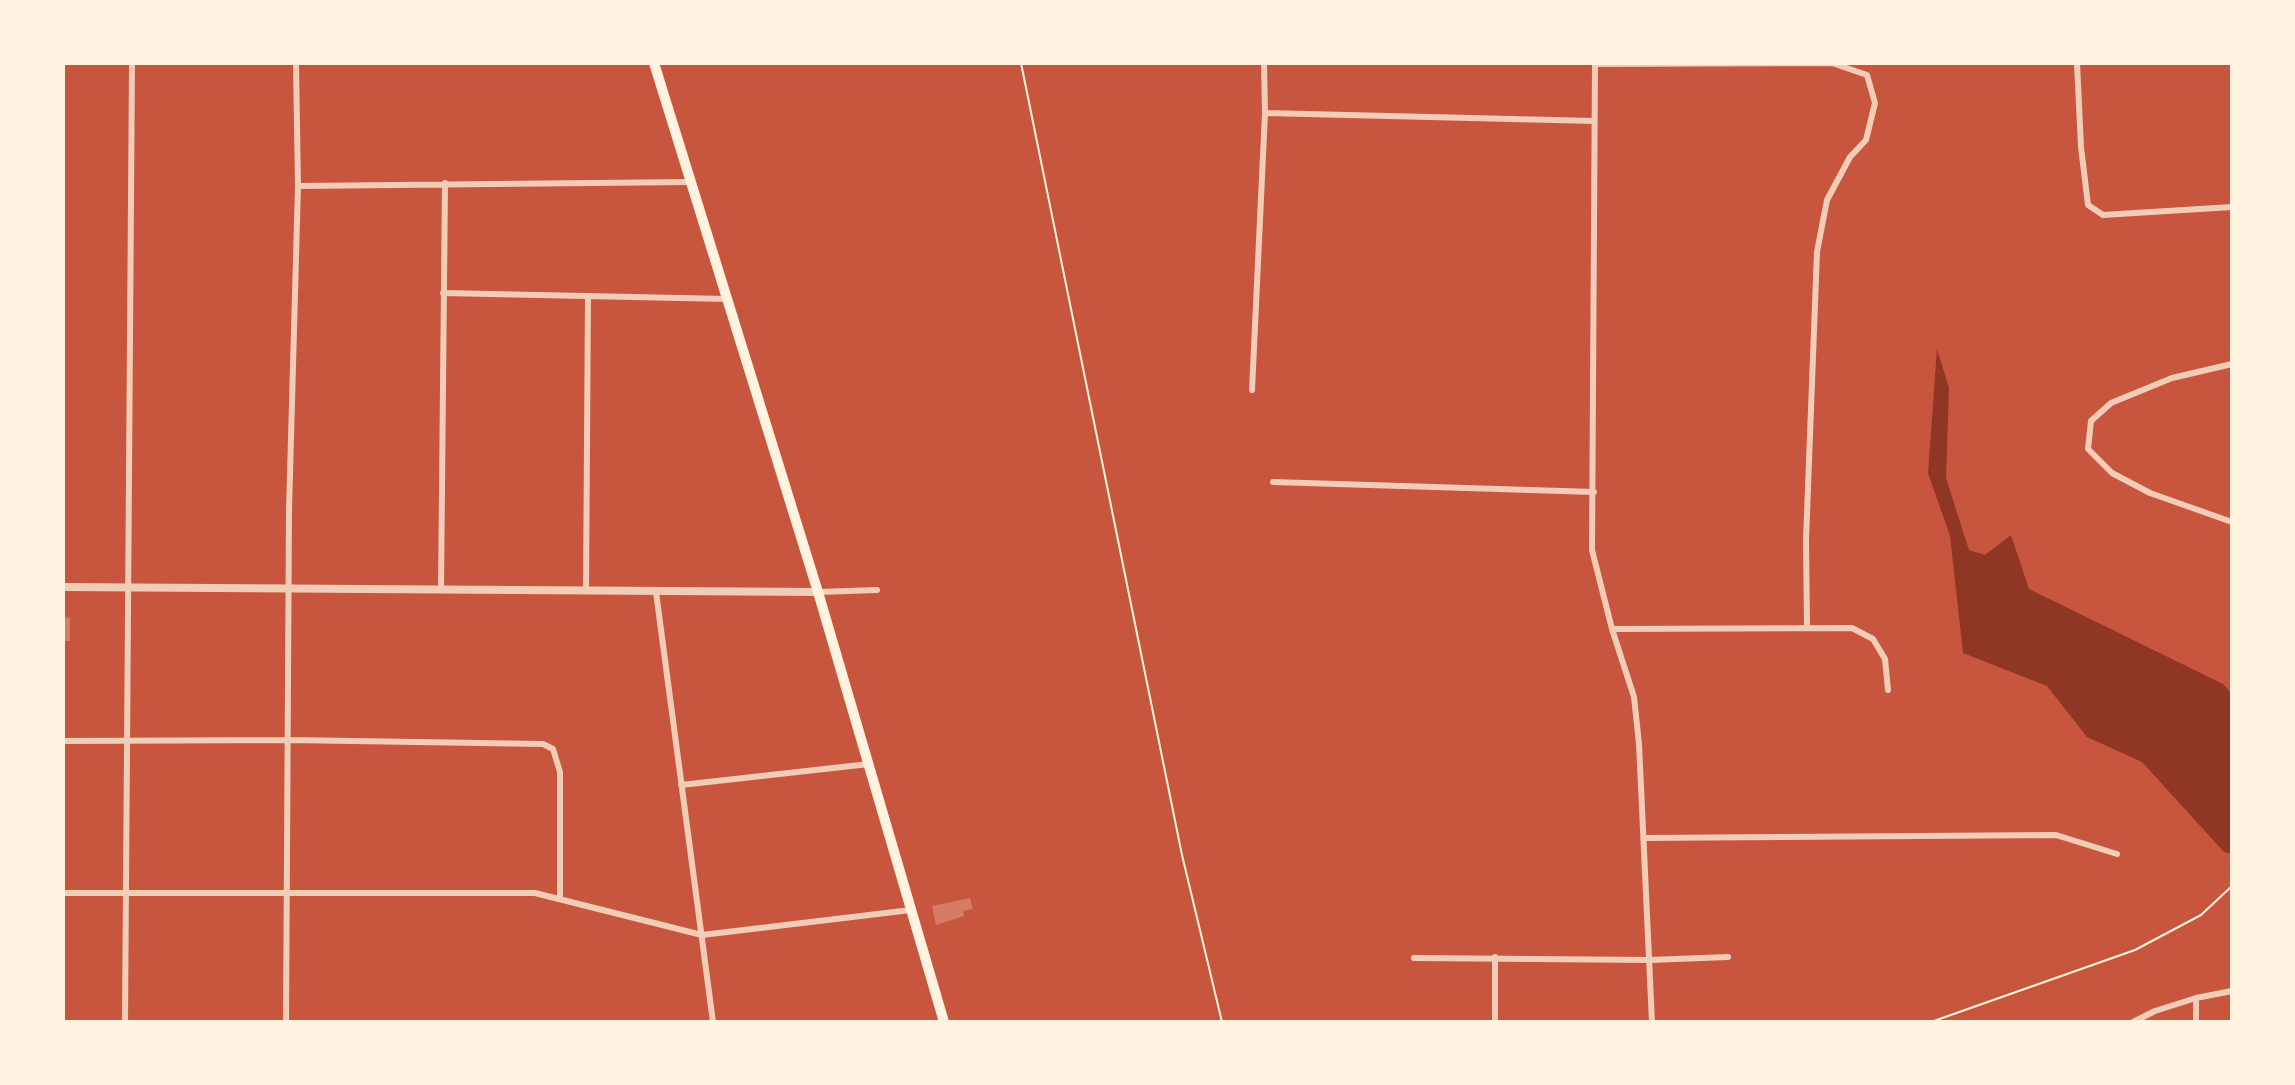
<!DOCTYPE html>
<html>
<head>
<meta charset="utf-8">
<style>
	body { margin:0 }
	#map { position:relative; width:2295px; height:1085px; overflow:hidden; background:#c8553d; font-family:"Crimson Pro",serif }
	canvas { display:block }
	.frame { position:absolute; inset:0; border:65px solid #fff3e0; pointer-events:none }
</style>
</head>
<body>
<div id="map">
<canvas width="2295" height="1085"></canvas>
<div class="frame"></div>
</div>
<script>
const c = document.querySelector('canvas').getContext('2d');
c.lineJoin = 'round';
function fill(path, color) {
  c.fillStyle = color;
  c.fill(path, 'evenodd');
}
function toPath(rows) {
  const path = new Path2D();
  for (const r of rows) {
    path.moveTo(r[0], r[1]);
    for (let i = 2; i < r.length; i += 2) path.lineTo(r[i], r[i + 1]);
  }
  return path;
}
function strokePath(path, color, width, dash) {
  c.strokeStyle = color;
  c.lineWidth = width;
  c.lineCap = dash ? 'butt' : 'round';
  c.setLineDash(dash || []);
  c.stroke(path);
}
fill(toPath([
	[1937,349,1949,388,1946,478,1969,550,1985,555,2011,535,2029,589,2223,684,2232,694,2232,854,2224,852,2142,762,2087,737,2047,686,1963,653,1950,536,1928,473]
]), '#8f3625');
fill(toPath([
	[63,617,70,618,70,641,63,641],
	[970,898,973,909,963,911,964,916,936,925,932,906]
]), '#d67c66');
strokePath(toPath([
	[1021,63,1182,855,1222,1022],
	[1931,1022,2135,950,2201,915,2232,886]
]), '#fff3e0', 2);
strokePath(toPath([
	[1595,63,1592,550,1612,629,1634,697,1639,744,1652,1022],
	[2077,63,2081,147,2088,205,2103,215,2232,207],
	[1595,64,1832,63,1867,75,1875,103,1866,140,1850,157,1827,200,1817,252,1806,540,1807,627],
	[1265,113,1594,121],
	[298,186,690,182],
	[443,293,728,299],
	[2232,364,2172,378,2111,403,2091,421,2088,449,2112,473,2150,493,2232,522],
	[1252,390,1265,113,1264,63],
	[1273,482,1594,492],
	[441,589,445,183],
	[586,590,588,296],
	[656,592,713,1022],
	[818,592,877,590],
	[1612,629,1852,628,1873,639,1885,659,1888,690],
	[63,741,289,740,543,744,553,749,560,772,560,899],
	[681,785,869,764],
	[1644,838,2056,835,2117,854],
	[63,893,535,893,702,935,911,910],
	[1495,957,1495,1022],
	[1414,958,1650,960,1728,957],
	[2196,998,2196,1022],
	[125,1022,132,63],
	[286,1022,289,510,298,186,296,63],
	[2133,1022,2155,1011,2196,998,2232,991]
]), '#f1ccb7', 6);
strokePath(toPath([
	[63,587,818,592]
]), '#f1ccb7', 8);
strokePath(toPath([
	[654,63,818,592,944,1022]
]), '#fff3e0', 10);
</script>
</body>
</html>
